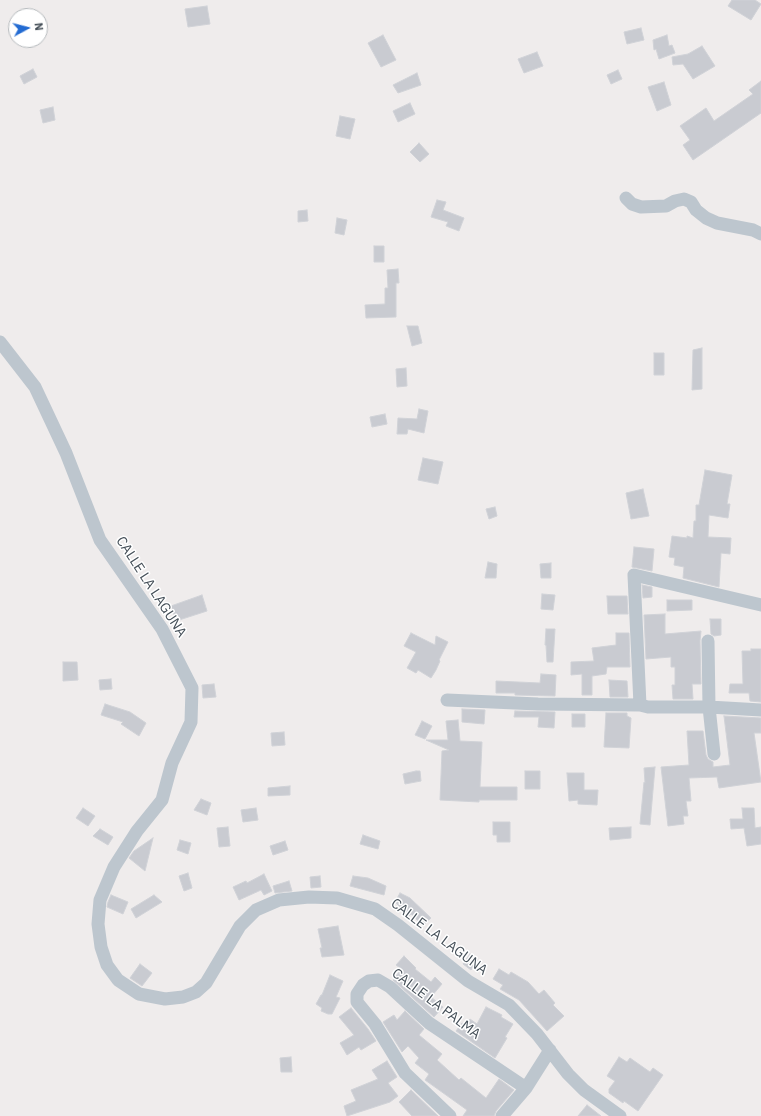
<!DOCTYPE html>
<html>
<head>
<meta charset="utf-8">
<style>
	body { margin:0 }
	#map { position:relative; width:761px; height:1116px; overflow:hidden; background:#efecec; font-family:"IBM Plex Sans",sans-serif }
	canvas { display:block }
	.north { position:absolute; left:8px; top:8px; width:40px; height:40px; box-sizing:border-box; background:#fff; border:1px solid #b5b9bc; border-radius:50%; rotate:83deg; font-size:11px; font-weight:700; line-height:16px; text-align:center; color:#454f58 }
	.north::after { content:''; display:block; margin:auto; width:14px; height:18px; background:#236bd2; clip-path:polygon(50% 0,100% 100%,50% 72%,0 100%) }
</style>
</head>
<body>
<div id="map">
<canvas width="761" height="1116"></canvas>
<div class="north">N</div>
</div>
<script>
const c = document.querySelector('canvas').getContext('2d');
c.lineJoin = 'round';
function fill(path, color) {
  c.fillStyle = color;
  c.fill(path, 'evenodd');
}
function toPath(rows) {
  const path = new Path2D();
  for (const r of rows) {
    path.moveTo(r[0], r[1]);
    for (let i = 2; i < r.length; i += 2) path.lineTo(r[i], r[i + 1]);
  }
  return path;
}
function strokePath(path, color, width, dash) {
  c.strokeStyle = color;
  c.lineWidth = width;
  c.lineCap = dash ? 'butt' : 'round';
  c.setLineDash(dash || []);
  c.stroke(path);
}
function write(font, color, halo, rows, align = 'center') {
  c.font = font + ' "IBM Plex Sans",sans-serif';
  c.lineWidth = 3;
  c.setLineDash([]);
  c.textBaseline = 'middle';
  c.strokeStyle = halo;
  c.fillStyle = color;
  for (const [text, x, y, turn = 0] of rows) {
    c.save();
    c.translate(x, y);
    c.rotate((+turn || 0) * Math.PI / 180);
    c.textAlign = isNaN(turn) ? turn : align;
    if (halo) c.strokeText(text, 0, 0);
    c.fillText(text, 0, 0);
    c.restore();
  }
}
const building = toPath([
	[732,0,755,0,761,4,751,20,728,6,732,0],
	[207,6,210,24,188,27,185,9,207,6],
	[641,28,644,40,627,44,624,32,641,28],
	[383,35,396,60,381,67,368,43,383,35],
	[667,35,669,46,672,45,675,53,659,59,656,49,654,50,653,40,667,35],
	[702,46,715,66,693,79,683,64,673,65,672,57,688,54,702,46],
	[537,52,543,66,524,73,518,59,537,52],
	[33,69,37,77,24,84,20,76,33,69],
	[618,70,622,79,611,84,607,75,618,70],
	[417,73,421,85,398,93,393,85,417,73],
	[761,81,761,113,693,160,683,145,690,140,680,126,706,108,714,121,753,94,749,90,761,81],
	[664,82,671,105,657,111,648,87,664,82],
	[410,103,415,114,398,122,393,111,410,103],
	[53,107,55,120,43,123,40,110,53,107],
	[340,116,355,119,350,139,336,136,340,116],
	[419,143,429,154,420,162,410,152,419,143],
	[437,200,446,202,443,210,464,218,459,231,446,226,448,222,431,217,437,200],
	[307,210,308,221,298,222,298,211,307,210],
	[337,218,347,220,344,235,335,233,337,218],
	[374,246,384,246,384,262,374,262,374,246],
	[398,269,399,283,396,283,396,317,366,318,365,305,385,304,385,288,388,288,387,270,398,269],
	[407,326,418,326,422,343,412,346,407,326],
	[702,348,702,389,692,390,693,350,702,348],
	[654,353,664,353,664,375,654,375,654,353],
	[406,368,407,386,397,387,396,369,406,368],
	[419,409,428,411,424,433,408,429,407,434,397,434,398,418,417,419,419,409],
	[385,414,387,424,372,427,370,417,385,414],
	[423,458,443,462,438,484,418,480,423,458],
	[705,470,732,475,727,504,730,504,728,518,709,515,708,537,731,538,730,554,721,553,719,587,683,578,684,567,674,565,675,558,669,557,672,536,687,538,687,536,693,538,694,521,696,521,696,505,699,505,705,470],
	[643,489,649,516,631,519,626,493,643,489],
	[495,507,497,516,489,519,486,509,495,507],
	[634,547,654,549,652,571,632,567,634,547],
	[488,562,497,564,496,578,485,578,488,562],
	[551,563,551,578,541,578,540,564,551,563],
	[642,585,652,587,652,597,643,598,642,585],
	[542,594,555,595,553,610,541,609,542,594],
	[202,595,207,611,176,621,171,606,202,595],
	[607,596,627,596,628,614,608,614,607,596],
	[667,600,692,600,692,610,667,611,667,600],
	[665,614,665,634,701,631,700,641,701,684,692,684,693,699,673,699,672,685,675,685,675,667,671,667,671,657,646,659,644,615,665,614],
	[710,619,721,619,721,635,714,636,711,634,710,619],
	[546,629,555,629,553,662,547,662,546,645,545,645,546,629],
	[411,633,435,645,436,636,448,642,439,660,440,661,436,670,431,678,418,670,416,673,407,668,416,652,404,646,411,633],
	[616,633,629,633,630,667,607,667,606,674,592,676,592,695,582,695,582,674,571,675,571,662,594,661,592,648,616,645,616,633],
	[751,649,761,649,761,702,750,701,749,693,729,693,730,684,743,684,742,651,751,651,751,649],
	[63,662,77,662,78,680,63,681,63,662],
	[541,674,556,675,555,696,515,695,515,693,496,693,496,681,540,683,541,674],
	[111,679,112,689,100,690,99,680,111,679],
	[609,680,627,681,628,697,610,697,609,680],
	[214,684,216,697,203,698,202,685,214,684],
	[105,704,130,712,146,723,139,736,121,724,123,722,101,715,105,704],
	[462,709,485,710,484,724,462,722,462,709],
	[515,711,555,712,554,728,538,727,539,717,514,717,515,711],
	[606,713,627,713,627,716,631,718,629,748,604,747,606,713],
	[572,714,585,714,585,727,572,727,572,714],
	[724,716,761,718,761,733,754,733,761,782,719,788,717,777,689,778,691,801,686,801,688,816,683,816,684,824,668,826,661,767,689,765,687,731,703,731,706,755,708,759,713,762,713,767,730,765,724,716],
	[458,720,460,741,482,742,480,787,517,787,517,800,479,800,479,802,440,800,442,751,449,750,426,740,448,740,446,721,458,720],
	[422,721,432,726,425,739,415,735,422,721],
	[284,732,285,745,272,746,271,733,284,732],
	[655,767,650,825,640,824,644,782,645,783,644,768,655,767],
	[416,771,420,771,421,781,405,784,403,774,416,771],
	[525,771,540,771,540,789,525,789,525,771],
	[567,773,584,773,584,790,598,790,597,805,578,804,578,800,569,801,567,773],
	[290,786,290,795,268,796,268,788,290,786],
	[201,799,211,803,207,815,194,810,201,799],
	[83,808,95,816,88,826,76,818,83,808],
	[256,808,258,820,243,822,241,810,256,808],
	[742,808,754,808,755,828,761,827,761,844,747,846,744,828,731,829,730,819,743,819,742,808],
	[493,822,510,822,510,842,497,842,497,835,493,835,493,822],
	[228,827,230,846,219,847,217,828,228,827],
	[631,827,631,838,610,840,609,828,631,827],
	[100,829,113,837,108,845,93,836,100,829],
	[363,835,380,841,378,849,360,844,363,835],
	[153,838,145,871,129,858,134,851,153,838],
	[180,840,191,843,188,854,177,850,180,840],
	[285,841,288,850,273,855,270,846,285,841],
	[188,873,192,888,184,891,179,876,188,873],
	[264,874,272,891,264,895,261,890,239,900,233,887,246,881,247,883,264,874],
	[320,876,321,887,311,888,310,877,320,876],
	[353,876,368,878,386,886,384,895,350,886,353,876],
	[289,881,292,891,275,893,273,886,289,881],
	[400,893,410,898,431,918,423,926,411,914,409,916,395,902,400,893],
	[111,895,128,902,123,914,107,907,108,902,111,895],
	[154,895,162,902,136,918,131,909,154,895],
	[338,926,344,955,322,957,320,948,322,948,318,929,338,926],
	[470,954,478,960,471,970,463,964,470,954],
	[404,956,416,968,415,969,431,982,435,977,442,984,431,997,443,1007,434,1017,393,980,400,971,399,970,400,968,396,965,404,956],
	[140,964,152,973,142,986,130,978,140,964],
	[499,969,509,975,511,972,528,982,539,994,544,990,555,1003,553,1005,564,1016,547,1031,519,1000,500,989,503,985,493,979,499,969],
	[330,975,343,981,336,997,340,998,332,1014,328,1014,321,1011,322,1008,316,1004,321,995,322,995,330,975],
	[486,1007,502,1015,501,1017,513,1024,505,1037,507,1038,495,1058,456,1031,462,1023,466,1025,470,1019,477,1024,486,1007],
	[351,1008,368,1029,376,1041,361,1050,359,1047,347,1055,340,1043,354,1035,339,1017,351,1008],
	[405,1011,424,1029,419,1035,442,1054,437,1060,459,1080,461,1078,486,1098,499,1079,514,1090,496,1111,494,1116,463,1116,467,1110,425,1080,429,1074,415,1063,419,1058,408,1046,402,1052,383,1022,394,1015,397,1020,405,1011],
	[291,1057,292,1072,281,1072,280,1058,291,1057],
	[619,1057,627,1062,630,1058,650,1072,653,1068,663,1075,638,1111,624,1101,623,1103,609,1093,609,1089,615,1081,607,1076,619,1057],
	[387,1061,397,1077,388,1083,398,1096,390,1102,347,1116,344,1106,356,1101,351,1090,378,1079,372,1070,387,1061],
	[411,1090,438,1116,412,1116,399,1102,411,1090],
	[587,1105,601,1116,578,1116,587,1105]
]);
fill(building, '#c9cbd1');
strokePath(building, '#d0d2d7', 1);
strokePath(toPath([
	[626,198,632,204,641,207,666,206,675,201,684,199,691,202,696,210,706,218,717,223,753,230,761,234],
	[0,342,35,387,66,453,100,540,162,629,192,688,191,722,172,763,162,800,137,831,114,867,100,900,98,924,101,947,107,965,118,980,139,994,165,999,183,997,196,992,206,983,240,926,256,910,279,900,309,897,337,898,375,909,398,925,468,981,509,1005,537,1034,568,1074,584,1090,620,1116],
	[708,641,709,707,714,754],
	[447,700,538,704,640,705,648,707,709,707,761,710],
	[640,705,634,575,761,605],
	[450,1116,405,1073,375,1024,357,1002,357,994,363,985,369,981,378,980,390,987,429,1023,526,1088],
	[502,1116,526,1088,550,1050]
]), '#bdc6ce', 13);
write('14px', '#454f58', '#fff', [
	["CALLE LA LAGUNA",151,587,57],
	["CALLE LA LAGUNA",439,937,37],
	["CALLE LA PALMA",436,1004,37]
]);
</script>
</body>
</html>
